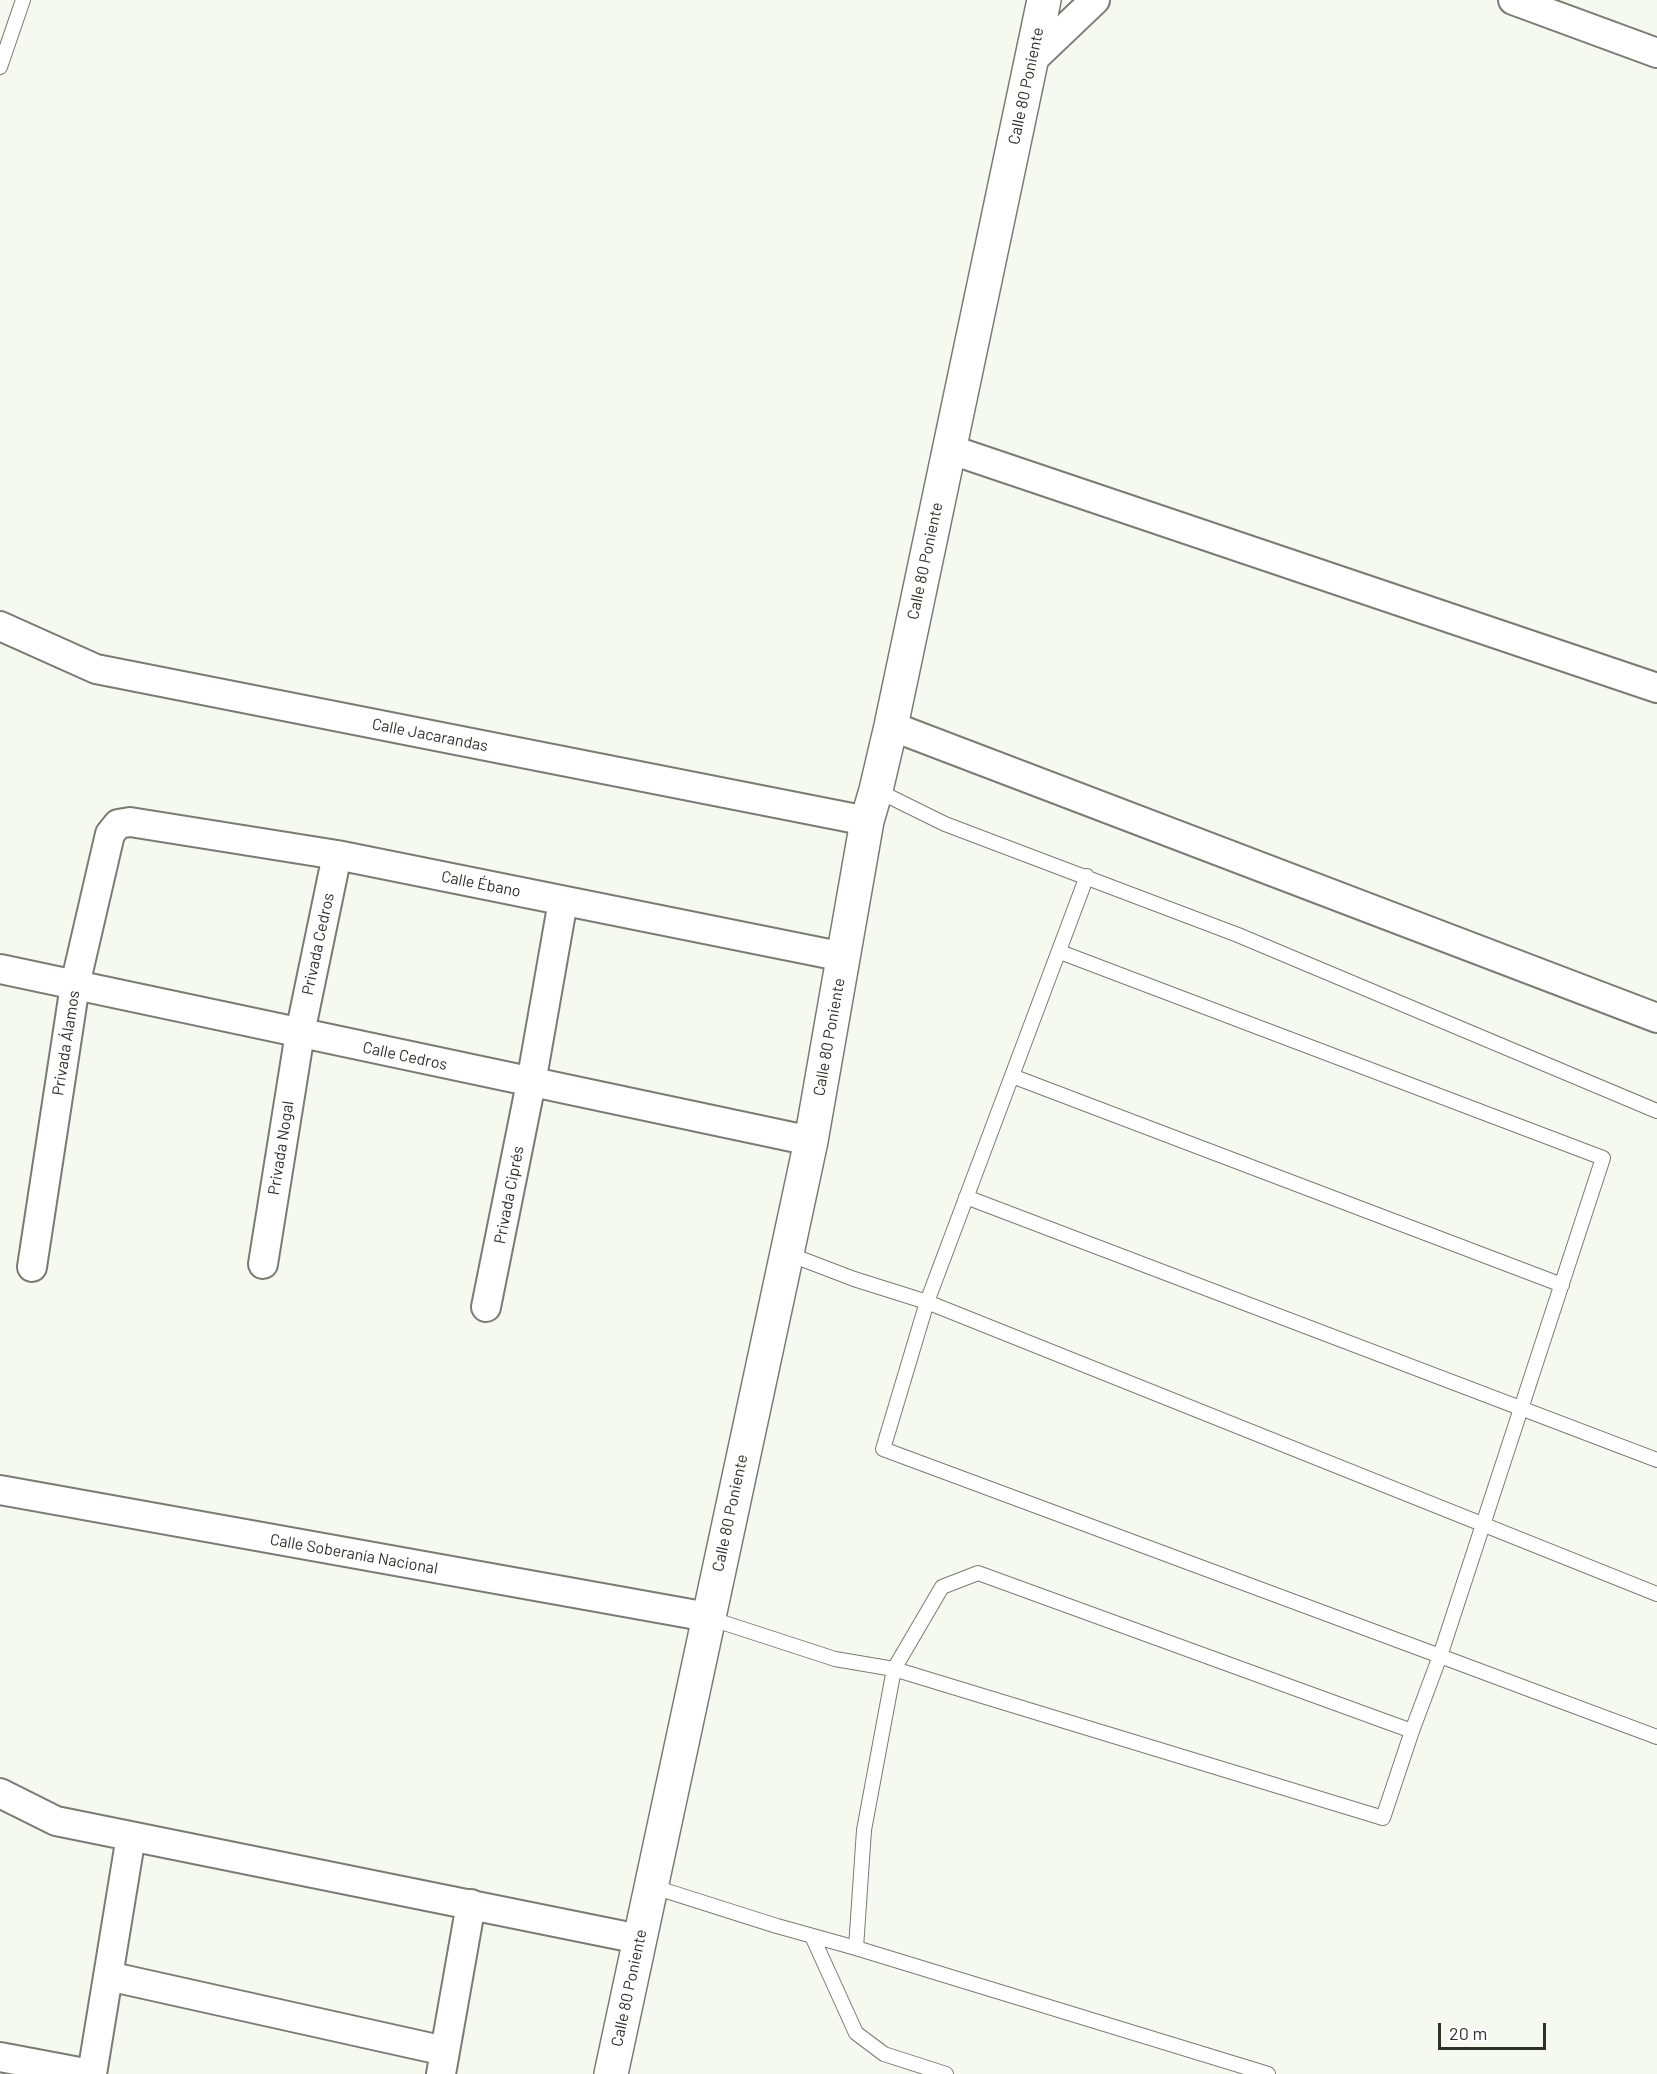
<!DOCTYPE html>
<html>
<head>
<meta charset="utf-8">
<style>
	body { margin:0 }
	#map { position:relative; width:1657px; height:2074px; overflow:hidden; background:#f6f9f0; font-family:Barlow,sans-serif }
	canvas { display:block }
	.scale { position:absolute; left:1438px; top:2023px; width:108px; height:27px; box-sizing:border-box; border:3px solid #2f302c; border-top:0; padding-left:8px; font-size:18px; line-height:21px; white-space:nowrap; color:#2f302c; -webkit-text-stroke:4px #fff; paint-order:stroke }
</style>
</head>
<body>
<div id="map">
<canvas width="1657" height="2074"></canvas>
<div class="scale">20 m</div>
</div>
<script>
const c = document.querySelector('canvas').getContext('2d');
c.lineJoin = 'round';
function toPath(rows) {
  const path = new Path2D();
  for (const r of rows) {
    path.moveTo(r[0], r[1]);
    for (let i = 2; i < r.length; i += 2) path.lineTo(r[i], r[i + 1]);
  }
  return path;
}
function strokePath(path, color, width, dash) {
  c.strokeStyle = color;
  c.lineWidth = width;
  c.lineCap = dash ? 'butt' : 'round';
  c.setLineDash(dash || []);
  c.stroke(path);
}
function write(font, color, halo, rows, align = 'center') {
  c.font = font + ' Barlow,sans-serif';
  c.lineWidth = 6;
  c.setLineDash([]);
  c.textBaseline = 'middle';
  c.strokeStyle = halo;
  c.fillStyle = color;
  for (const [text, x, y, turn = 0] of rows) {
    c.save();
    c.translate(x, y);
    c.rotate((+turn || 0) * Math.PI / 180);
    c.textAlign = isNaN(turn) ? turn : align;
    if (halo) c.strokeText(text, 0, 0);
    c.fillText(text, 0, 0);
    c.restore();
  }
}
const service = toPath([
	[0,67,23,0],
	[876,790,945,824,1238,935,1657,1111],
	[1060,952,1603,1158,1440,1656,883,1449,927,1302,1087,876],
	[1012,1076,1562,1285],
	[966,1197,1657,1460],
	[786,1253,854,1279,927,1302,1657,1594],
	[709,1618,835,1659,894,1669,1383,1818,1412,1731],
	[651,1886,777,1926,856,1948,1268,2074],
	[812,1936,856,2033,884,2054,946,2074],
	[856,1948,864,1830,894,1669,942,1587,978,1573,1412,1731,1440,1656,1657,1737]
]);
const minor = toPath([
	[1513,0,1657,53],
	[1032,60,1095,0],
	[949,449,1657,688],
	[0,626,96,669,867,821],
	[891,726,1657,1018],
	[0,969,811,1141],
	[263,1264,300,1033,337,855],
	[32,1267,75,985,110,834,118,824,130,822,337,855,844,957],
	[486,1307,531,1083,563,901],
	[0,1490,708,1617],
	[0,1793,56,1821,639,1939],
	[108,1976,445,2051],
	[0,2057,90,2074],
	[92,2074,131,1836],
	[441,2074,471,1904]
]);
const tertiary = toPath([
	[611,2074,811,1141,867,821,876,790,891,726,1044,0]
]);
strokePath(service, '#7a7c74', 16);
strokePath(minor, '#7a7c74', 32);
strokePath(tertiary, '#7a7c74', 36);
strokePath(service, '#fff', 14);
strokePath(minor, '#fff', 28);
strokePath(tertiary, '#fff', 33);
write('16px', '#2f302c', '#fff', [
	["Calle 80 Poniente",1026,86,-78],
	["Calle 80 Poniente",925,561,-78],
	["Calle Jacarandas",430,735,11],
	["Calle Ébano",481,884,11],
	["Privada Cedros",318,944,-78],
	["Calle 80 Poniente",829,1037,-80],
	["Privada Álamos",66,1043,-81],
	["Calle Cedros",405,1056,12],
	["Privada Nogal",281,1148,-81],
	["Privada Ciprés",509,1195,-79],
	["Calle 80 Poniente",730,1513,-78],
	["Calle Soberanía Nacional",354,1554,10],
	["Calle 80 Poniente",629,1988,-78]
]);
</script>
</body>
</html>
